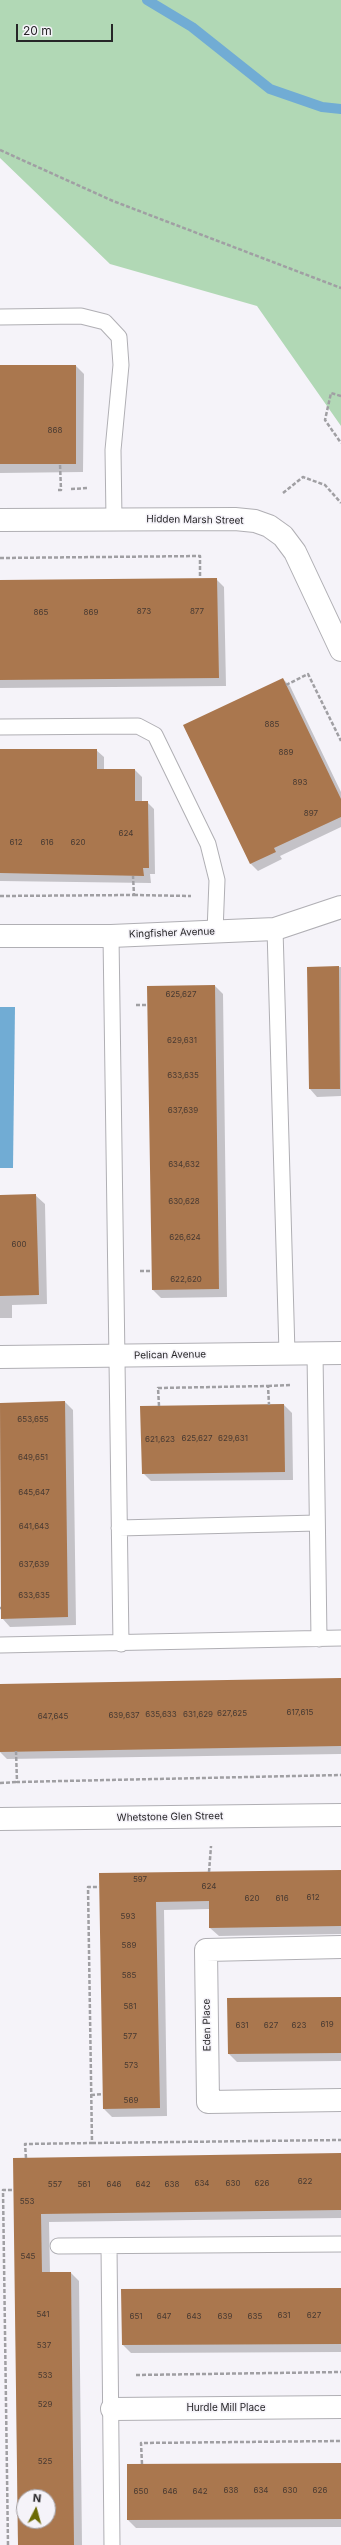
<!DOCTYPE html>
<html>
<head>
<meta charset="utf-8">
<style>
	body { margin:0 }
	#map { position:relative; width:341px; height:2545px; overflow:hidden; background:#f5f3f9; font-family:Inter,sans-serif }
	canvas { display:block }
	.north { position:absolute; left:16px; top:2489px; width:40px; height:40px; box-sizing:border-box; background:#f5f3f9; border:1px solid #a3a1a5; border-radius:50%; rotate:6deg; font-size:11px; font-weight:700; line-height:16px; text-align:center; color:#272628 }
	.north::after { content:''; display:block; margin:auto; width:14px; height:18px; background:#6b6a05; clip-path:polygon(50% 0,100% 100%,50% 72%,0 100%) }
	.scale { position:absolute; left:16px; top:24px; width:97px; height:18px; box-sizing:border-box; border:2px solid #272628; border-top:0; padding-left:5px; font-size:12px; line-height:14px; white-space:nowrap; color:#272628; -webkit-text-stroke:3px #f5f3f9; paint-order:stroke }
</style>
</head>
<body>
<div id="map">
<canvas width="341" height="2545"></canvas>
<div class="north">N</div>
<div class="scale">20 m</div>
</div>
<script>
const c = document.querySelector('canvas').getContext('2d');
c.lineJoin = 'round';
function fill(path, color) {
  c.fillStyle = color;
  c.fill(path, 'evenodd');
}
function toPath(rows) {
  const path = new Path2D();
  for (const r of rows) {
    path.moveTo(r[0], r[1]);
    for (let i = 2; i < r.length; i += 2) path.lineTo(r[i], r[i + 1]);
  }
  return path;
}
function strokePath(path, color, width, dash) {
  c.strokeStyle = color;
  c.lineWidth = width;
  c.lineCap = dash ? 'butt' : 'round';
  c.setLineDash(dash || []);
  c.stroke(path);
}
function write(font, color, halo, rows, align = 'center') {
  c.font = font + ' Inter,sans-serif';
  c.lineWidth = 3;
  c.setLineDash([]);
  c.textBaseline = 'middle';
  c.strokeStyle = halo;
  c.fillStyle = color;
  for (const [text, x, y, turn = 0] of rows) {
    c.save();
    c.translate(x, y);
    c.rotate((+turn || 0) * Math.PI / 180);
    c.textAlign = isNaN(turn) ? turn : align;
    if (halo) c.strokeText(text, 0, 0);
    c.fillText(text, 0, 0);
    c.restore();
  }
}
fill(toPath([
	[0,0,341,0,341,426,257,306,110,264,0,158]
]), '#b1d8b5');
fill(toPath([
	[0,1007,15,1007,13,1168,0,1168]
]), '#71acd4');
fill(toPath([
	[0,366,76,366,84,374,83,472,0,473],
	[216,579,224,587,226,686,0,688,0,581],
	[283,679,290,686,341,792,341,827,280,856,282,859,258,871,251,864,184,726],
	[0,750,96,750,104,757,104,770,135,770,142,777,142,802,147,802,154,809,155,874,150,874,151,883,0,881],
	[341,967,341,1096,317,1097,310,1089,308,968],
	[215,986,223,994,227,1297,161,1298,153,1290],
	[35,1195,45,1204,47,1304,12,1305,12,1318,0,1318,0,1196],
	[65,1402,73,1410,76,1625,10,1627,2,1618,0,1404],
	[284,1405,292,1413,293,1480,151,1481,143,1473],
	[341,1679,341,1754,7,1759,0,1752,0,1685],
	[341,1871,341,1934,219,1936,210,1928,210,1909,164,1910,167,2116,112,2117,104,2109,100,1874],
	[341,1998,341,2061,237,2062,229,2054,228,1999],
	[341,2155,341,2218,49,2222,50,2273,71,2273,79,2281,82,2545,18,2545,14,2159],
	[24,2497,48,2497,48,2521,24,2521],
	[341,2289,341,2352,131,2353,123,2345],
	[341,2463,341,2527,136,2528,128,2520]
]), '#0003');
strokePath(toPath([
	[147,0,192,27,270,89,322,107,341,109]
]), '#71acd4', 10);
fill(toPath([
	[0,365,76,365,76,464,0,464],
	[217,578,219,678,0,680,0,580],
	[283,678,341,799,341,817,274,848,276,852,250,864,183,725],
	[0,749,97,749,97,769,135,769,135,801,148,801,149,868,143,868,144,876,0,873],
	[339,966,340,1089,309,1089,307,967],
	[215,985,219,1289,152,1290,147,986],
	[36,1194,39,1295,0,1296,0,1195],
	[65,1401,68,1617,1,1619,0,1403],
	[284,1404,285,1472,142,1474,140,1406],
	[341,1678,341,1746,0,1752,0,1684],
	[341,1870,341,1926,209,1928,209,1901,156,1902,160,2108,103,2109,99,1873],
	[341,1997,341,2053,228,2054,227,1998],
	[341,2153,341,2210,41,2214,42,2272,71,2272,74,2545,18,2545,13,2158],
	[24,2497,48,2497,48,2521,24,2521],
	[341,2288,341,2344,122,2345,121,2289],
	[341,2463,341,2519,127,2520,127,2464]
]), '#aa774e');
const service = toPath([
	[0,317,81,316,105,322,119,337,121,365,113,450,114,519],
	[0,727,138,726,155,735,208,844,217,880,215,932],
	[275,929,287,1353],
	[111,936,121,1644],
	[315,1353,319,1639],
	[119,1528,317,1523],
	[0,1645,341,1638],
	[58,2246,341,2244],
	[109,2246,112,2545]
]);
const minor = toPath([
	[0,520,235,519,255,521,269,526,283,536,295,552,341,650],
	[0,936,111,936,275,929,341,907],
	[0,1357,341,1353],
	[0,1819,341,1815],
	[341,1947,206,1950,208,2102,341,2100],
	[112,2409,341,2407]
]);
strokePath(service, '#b0afb4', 17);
strokePath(minor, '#b0afb4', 24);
strokePath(toPath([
	[0,150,113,201,341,288],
	[341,396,331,393,325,420,341,443],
	[71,489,88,488],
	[58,490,61,490,60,464],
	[283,493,303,477,325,485,341,503],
	[0,558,200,556,200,578],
	[286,685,308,674,341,741],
	[134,895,191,896],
	[0,896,134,895,133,876],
	[136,1005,148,1005],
	[140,1271,152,1271],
	[268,1386,291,1385],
	[159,1406,158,1388,268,1386,269,1405],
	[0,1608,1,1608],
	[16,1751,17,1782,341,1775],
	[0,1783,17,1782],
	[209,1872,211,1846],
	[91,2095,103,2094],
	[92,2143,341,2140],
	[26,2158,25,2144,92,2143,88,1887,99,1887],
	[136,2375,341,2372],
	[142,2464,141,2443,341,2441],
	[8,2545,3,2190,13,2190]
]), '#a09fa3', 2.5, [4, 2]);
strokePath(service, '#fff', 15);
strokePath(minor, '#fff', 22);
write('8px', '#483a32', null, [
	["868",55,431],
	["873",144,612],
	["877",197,612],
	["865",41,613],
	["869",91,613],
	["885",272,725],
	["889",286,753],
	["893",300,783],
	["897",311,814],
	["624",126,834],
	["612",16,843],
	["616",47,843],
	["620",78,843],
	["625,627",181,995],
	["629,631",182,1041],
	["633,635",183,1076],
	["637,639",183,1111],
	["634,632",184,1165],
	["630,628",184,1202],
	["626,624",185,1238],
	["600",19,1245],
	["622,620",186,1280],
	["653,655",33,1420],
	["625,627",197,1439],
	["629,631",233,1439],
	["621,623",160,1440],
	["649,651",33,1458],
	["645,647",34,1493],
	["641,643",34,1527],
	["637,639",34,1565],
	["633,635",34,1596],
	["617,615",300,1713],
	["627,625",232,1714],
	["635,633",161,1715],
	["631,629",198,1715],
	["639,637",124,1716],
	["647,645",53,1717],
	["597",140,1880],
	["624",209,1887],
	["612",313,1898],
	["620",252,1899],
	["616",282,1899],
	["593",128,1917],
	["589",129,1946],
	["585",129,1976],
	["581",130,2007],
	["619",327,2025],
	["631",242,2026],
	["627",271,2026],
	["623",299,2026],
	["577",130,2037],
	["573",131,2066],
	["569",131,2101],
	["622",305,2182],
	["634",202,2184],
	["630",233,2184],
	["626",262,2184],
	["557",55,2185],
	["561",84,2185],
	["646",114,2185],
	["642",143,2185],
	["638",172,2185],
	["553",27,2202],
	["545",28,2257],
	["541",43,2315],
	["631",284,2316],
	["627",314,2316],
	["651",136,2317],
	["647",164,2317],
	["643",194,2317],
	["639",225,2317],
	["635",255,2317],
	["537",44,2346],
	["533",45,2376],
	["529",45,2405],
	["525",45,2462],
	["638",231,2491],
	["634",261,2491],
	["630",290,2491],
	["626",320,2491],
	["650",141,2492],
	["646",170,2492],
	["642",200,2492]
]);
write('10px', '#272628', '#f5f3f9', [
	["Hidden Marsh Street",195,520,1],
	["Kingfisher Avenue",172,933,-2],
	["Pelican Avenue",170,1355,-1],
	["Whetstone Glen Street",170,1817,-1],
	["Eden Place",207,2025,-91],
	["Hurdle Mill Place",226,2408]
]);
</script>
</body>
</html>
